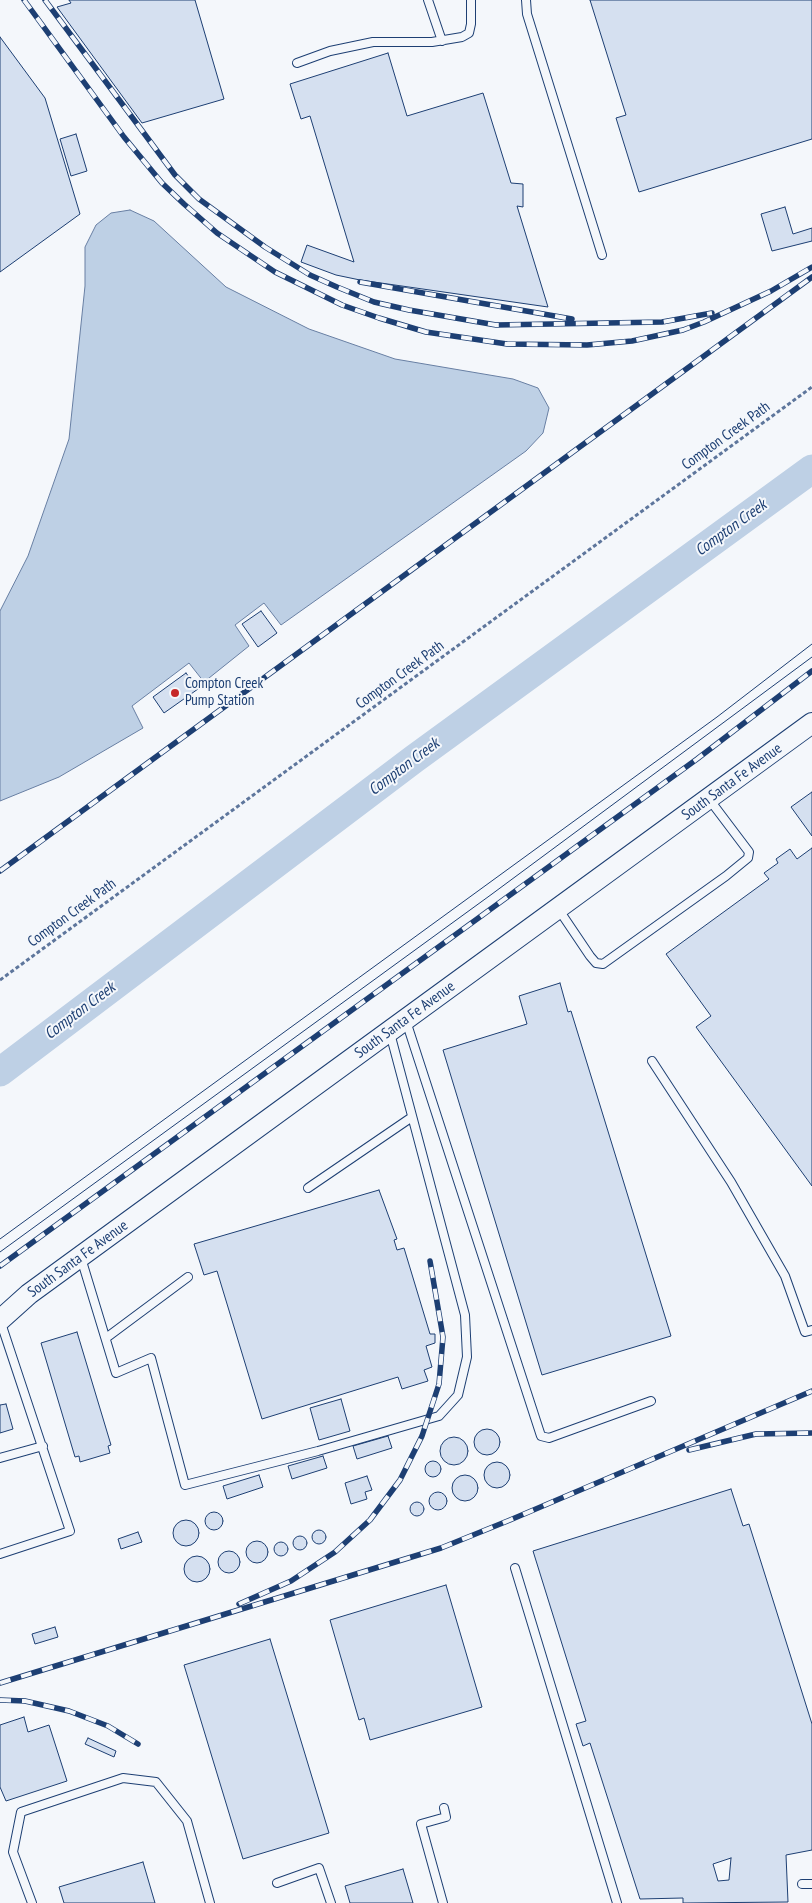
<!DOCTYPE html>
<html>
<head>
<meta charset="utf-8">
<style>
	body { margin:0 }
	canvas { display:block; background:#f4f7fb }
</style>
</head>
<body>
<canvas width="812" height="1903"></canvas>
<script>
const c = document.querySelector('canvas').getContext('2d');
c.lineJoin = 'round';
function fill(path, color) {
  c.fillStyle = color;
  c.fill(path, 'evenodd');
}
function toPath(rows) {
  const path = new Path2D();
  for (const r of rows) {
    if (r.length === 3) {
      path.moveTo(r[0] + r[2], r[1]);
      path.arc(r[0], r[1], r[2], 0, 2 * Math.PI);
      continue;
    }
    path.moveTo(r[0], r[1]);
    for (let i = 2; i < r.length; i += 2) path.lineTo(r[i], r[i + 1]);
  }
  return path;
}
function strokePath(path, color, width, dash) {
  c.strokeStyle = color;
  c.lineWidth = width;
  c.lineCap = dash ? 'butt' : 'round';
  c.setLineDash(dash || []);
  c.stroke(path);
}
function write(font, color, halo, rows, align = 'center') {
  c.font = font + ' "PT Sans Narrow",sans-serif';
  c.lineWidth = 4;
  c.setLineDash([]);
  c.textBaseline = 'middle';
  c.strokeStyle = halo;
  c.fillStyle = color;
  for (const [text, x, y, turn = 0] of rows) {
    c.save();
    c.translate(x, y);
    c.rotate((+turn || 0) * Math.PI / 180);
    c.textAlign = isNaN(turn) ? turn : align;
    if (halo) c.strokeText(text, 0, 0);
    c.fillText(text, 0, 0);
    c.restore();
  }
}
const water = toPath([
	[130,210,154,221,226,287,309,329,395,359,513,379,538,388,549,408,543,433,526,451,281,625,264,603,235,625,249,646,204,682,189,663,132,706,143,728,59,777,0,801,0,611,28,556,69,439,85,286,85,247,96,225,111,213,130,210]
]);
fill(water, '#bed0e5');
strokePath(water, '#687fa3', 1);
strokePath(toPath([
	[0,1072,414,759,812,469]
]), '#bed0e5', 29);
const building = toPath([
	[69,0,195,0,224,99,142,123,57,7,71,3,69,0],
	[590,0,812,0,812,139,639,192,616,118,626,115,590,0],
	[0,37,45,98,80,214,0,272,0,37],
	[388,53,407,116,483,93,511,183,523,184,523,207,517,206,548,307,360,280,336,275,301,262,307,245,354,262,310,116,301,119,290,84,388,53],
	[76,134,87,171,71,176,60,139,76,134],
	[785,207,793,234,812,228,812,241,772,251,761,214,785,207],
	[261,611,277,633,258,647,242,624,261,611],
	[186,673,198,689,164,713,153,697,186,673],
	[812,792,812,836,791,807,812,792],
	[812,848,812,1186,696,1027,711,1016,666,954,769,879,764,873,778,863,776,859,790,849,797,859,812,848],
	[560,983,568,1012,571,1011,671,1336,542,1375,443,1050,527,1024,519,996,560,983],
	[379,1190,397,1239,394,1240,397,1250,404,1248,430,1334,435,1334,435,1343,426,1346,432,1367,424,1370,428,1381,402,1389,398,1377,262,1419,217,1271,204,1275,194,1244,379,1190],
	[77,1332,111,1445,108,1446,110,1453,80,1462,79,1456,75,1457,41,1343,77,1332],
	[341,1399,350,1431,319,1440,310,1408,341,1399],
	[6,1404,13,1429,0,1433,0,1405,6,1404],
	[487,1442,13],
	[388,1436,392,1448,357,1459,353,1446,388,1436],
	[454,1451,14],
	[323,1456,327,1468,292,1479,288,1466,323,1456],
	[433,1469,8],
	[497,1475,13],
	[465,1488,13],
	[259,1475,263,1487,227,1499,223,1486,259,1475],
	[367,1476,372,1490,365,1492,367,1499,351,1504,345,1483,367,1476],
	[731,1489,743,1526,749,1524,812,1724,812,1850,786,1855,788,1902,683,1903,683,1898,640,1899,590,1743,583,1746,576,1724,586,1721,533,1551,731,1489],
	[731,1858,729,1880,718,1881,713,1864,731,1858],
	[438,1501,9],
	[417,1509,7],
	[214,1521,9],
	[186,1533,13],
	[319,1537,7],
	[138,1532,142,1542,121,1549,118,1539,138,1532],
	[300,1543,7],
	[257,1552,11],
	[281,1549,7],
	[229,1562,11],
	[197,1569,13],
	[446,1585,482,1707,370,1740,364,1718,359,1720,330,1620,446,1585],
	[55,1627,58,1637,35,1644,32,1634,55,1627],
	[270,1639,329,1833,243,1859,184,1665,270,1639],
	[24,1717,28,1732,49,1725,67,1781,6,1801,0,1787,0,1725,24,1717],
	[88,1738,116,1751,114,1757,85,1744,88,1738],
	[143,1862,155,1903,64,1903,59,1887,143,1862],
	[403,1869,413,1903,350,1903,345,1886,403,1869]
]);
fill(building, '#d5e0f0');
strokePath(building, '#1d3f73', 1);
const service = toPath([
	[428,0,442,41],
	[526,0,527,14,602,255],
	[297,63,330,51,373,42,432,42,462,37,469,33,471,24,471,0],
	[559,910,590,956,596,963,603,964,726,876,748,858,749,852,709,799],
	[406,1021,541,1436,549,1438,651,1401],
	[652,1061,731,1182,785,1276,805,1332,812,1330],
	[308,1188,412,1117],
	[81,1258,116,1373,151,1358,185,1485,318,1451,439,1416,458,1395,467,1357,465,1315,390,1033],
	[106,1338,188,1277],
	[0,1458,43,1446],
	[0,1554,70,1531,0,1320],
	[515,1568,617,1903],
	[277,1883,319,1868,331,1903],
	[802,1884,812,1884],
	[32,1903,13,1852,21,1812,123,1778,156,1782,187,1821,210,1903],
	[443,1903,421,1824,446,1817,444,1808]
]);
const secondary = toPath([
	[0,1320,29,1294,812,723]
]);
strokePath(service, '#1d3f73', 10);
strokePath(secondary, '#1d3f73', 22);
strokePath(toPath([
	[0,980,812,387]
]), '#5e769c', 3, [4, 2.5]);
strokePath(service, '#f4f7fb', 8);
strokePath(secondary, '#f4f7fb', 20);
strokePath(toPath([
	[0,1239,717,717,812,644],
	[0,1252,492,894,812,657]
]), '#1d3f73', 1);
const rail = toPath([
	[24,0,124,137,162,183,184,204,217,233,275,272,342,305,379,318,426,332,507,344,587,345,632,341,683,330,704,322,771,291,812,267],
	[45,0,175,175,199,199,265,247,310,275,337,287,374,302,409,310,496,325,662,322,712,313],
	[360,282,572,319],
	[0,871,812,277],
	[0,1266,697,759,812,671],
	[689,1450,756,1434,812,1433],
	[239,1604,291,1581,335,1552,370,1520,400,1480,422,1436,439,1384,443,1337,430,1261],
	[0,1683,441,1548,510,1520,812,1391],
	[0,1700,25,1701,69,1711,108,1726,138,1744]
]);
strokePath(rail, '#1d3f73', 5.5);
strokePath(rail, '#f4f7fb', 4, [11]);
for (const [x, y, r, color] of [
	[175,693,5,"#c62828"]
]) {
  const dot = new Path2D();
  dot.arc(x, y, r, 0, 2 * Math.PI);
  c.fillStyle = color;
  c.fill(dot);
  strokePath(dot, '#f4f7fb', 2);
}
write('15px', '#1d3f73', '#f4f7fb', [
	["Compton Creek Path",726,436,-36],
	["Compton Creek Path",400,675,-36],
	["South Santa Fe Avenue",732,782,-36],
	["Compton Creek Path",72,913,-36],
	["South Santa Fe Avenue",405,1020,-36],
	["South Santa Fe Avenue",78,1259,-36]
]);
write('15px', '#1d3f73', '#f4f7fb', [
	["Compton Creek",185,684],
	["Pump Station",185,701]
], 'left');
write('italic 16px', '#1d3f73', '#f4f7fb', [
	["Compton Creek",731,528,-36],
	["Compton Creek",404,767,-37],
	["Compton Creek",80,1011,-37]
]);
</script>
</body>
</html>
